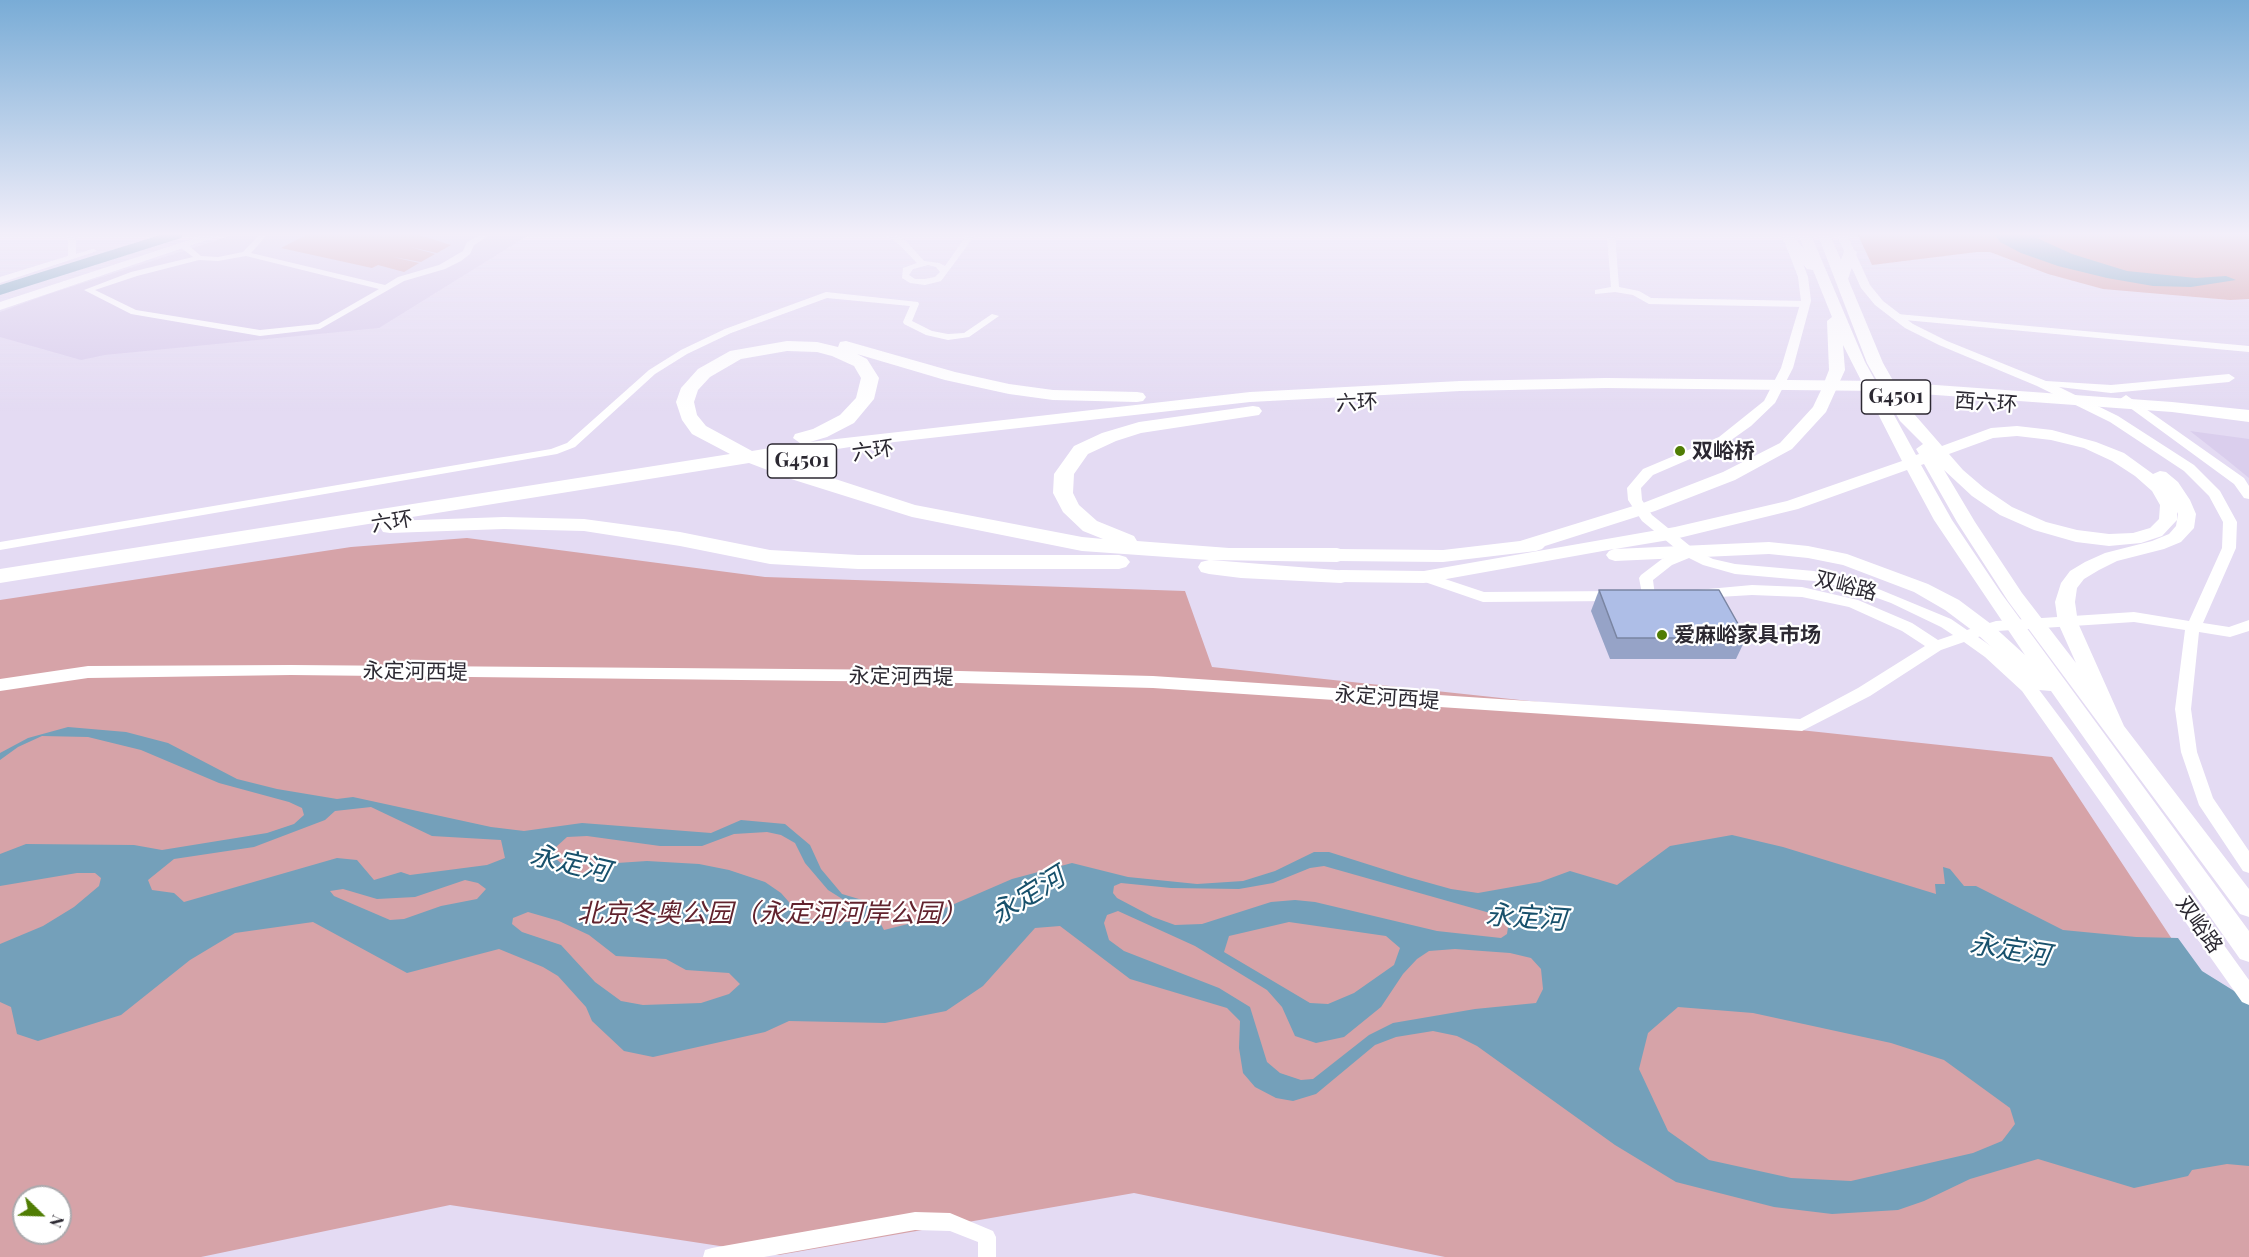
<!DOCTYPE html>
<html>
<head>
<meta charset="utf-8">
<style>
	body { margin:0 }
	#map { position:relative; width:2249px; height:1257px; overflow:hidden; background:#e4dbf3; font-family:"Playfair Display",serif }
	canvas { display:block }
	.north { position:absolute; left:12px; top:1185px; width:60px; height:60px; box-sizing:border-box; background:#fff; border:2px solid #aba9ad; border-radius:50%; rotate:113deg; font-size:16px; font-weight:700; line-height:24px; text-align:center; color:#2c2932 }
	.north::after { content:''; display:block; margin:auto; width:21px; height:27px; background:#507d04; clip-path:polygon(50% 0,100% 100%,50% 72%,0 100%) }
</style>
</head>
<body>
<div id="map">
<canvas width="2249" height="1257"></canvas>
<div class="north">N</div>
</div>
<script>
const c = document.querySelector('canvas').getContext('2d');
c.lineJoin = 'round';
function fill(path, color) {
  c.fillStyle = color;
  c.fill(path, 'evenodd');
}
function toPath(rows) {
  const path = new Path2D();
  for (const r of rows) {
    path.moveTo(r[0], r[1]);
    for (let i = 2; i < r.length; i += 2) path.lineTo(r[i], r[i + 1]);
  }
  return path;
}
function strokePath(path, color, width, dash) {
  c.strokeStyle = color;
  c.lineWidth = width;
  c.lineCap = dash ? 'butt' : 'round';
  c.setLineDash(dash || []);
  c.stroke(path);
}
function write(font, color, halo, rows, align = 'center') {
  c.font = font + ' "Playfair Display","Noto Sans SC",serif';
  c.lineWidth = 4.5;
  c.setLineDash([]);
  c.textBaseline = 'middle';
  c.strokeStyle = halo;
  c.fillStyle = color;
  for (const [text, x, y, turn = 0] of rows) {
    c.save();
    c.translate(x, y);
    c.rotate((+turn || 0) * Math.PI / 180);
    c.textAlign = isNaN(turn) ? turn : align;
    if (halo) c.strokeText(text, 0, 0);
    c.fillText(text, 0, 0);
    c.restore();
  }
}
fill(toPath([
	[233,235,529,235,379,328,105,355,81,360,0,337,0,312,49,294],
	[2190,431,2249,439,2249,478,2227,460]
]), '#daceed');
fill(toPath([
	[306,235,419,235,451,245,437,253,410,247,435,254,421,262,393,257,419,263,404,272,378,265,372,268,281,248],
	[1858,235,2249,235,2249,299,2230,300,2103,289,2048,274,1990,252,1977,252,1872,265],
	[467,538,765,577,1185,591,1212,667,2052,757,2249,1056,2249,1257,1445,1257,1134,1193,779,1255,450,1205,201,1257,0,1257,0,600,351,547],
	[24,1197,60,1197,60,1233,24,1233]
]), '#d6a3a8');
fill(toPath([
	[1995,235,2051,235,2037,238,2072,254,2127,271,2196,278,2226,276,2236,280,2191,287,2153,286,2107,278,2058,266,2021,253,2000,242],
	[68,727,126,732,168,743,237,779,277,789,337,799,353,797,491,827,524,831,582,823,711,833,741,820,785,824,810,845,821,869,842,894,869,902,884,930,908,924,1012,879,1072,863,1128,877,1197,884,1243,881,1275,871,1314,852,1329,852,1408,877,1451,889,1478,893,1540,882,1570,871,1617,885,1670,846,1732,835,1783,847,1936,894,1935,884,1945,884,1943,867,1950,869,1964,886,1976,886,2063,930,2136,937,2178,938,2202,971,2239,994,2249,994,2249,1166,2227,1164,2192,1170,2188,1176,2134,1188,2038,1159,1970,1179,1924,1201,1898,1210,1832,1214,1774,1207,1676,1182,1615,1145,1477,1046,1457,1036,1433,1031,1396,1037,1375,1045,1316,1094,1293,1101,1276,1098,1255,1087,1243,1073,1239,1048,1240,1021,1227,1008,1130,979,1060,926,1035,928,983,986,946,1011,885,1023,789,1021,765,1032,653,1057,624,1051,592,1021,586,1007,558,976,543,967,499,949,407,973,313,922,235,933,190,960,121,1015,38,1041,17,1034,11,1007,0,1002,0,944,43,926,74,907,99,886,101,878,95,873,77,873,0,886,0,854,26,844,134,845,162,850,267,833,294,824,304,815,302,808,289,802,219,783,141,750,88,737,42,736,18,747,0,760,0,753,28,738],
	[371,807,432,836,501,840,505,858,487,865,410,875,401,872,374,880,357,860,337,858,184,902,174,893,152,890,148,880,174,859,254,847,325,820,335,811],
	[767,832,781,835,795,843,805,863,828,890,847,902,856,912,857,921,829,923,806,918,796,910,781,893,765,882,729,870,699,864,647,861,617,863,583,873,572,873,554,857,556,847,567,837,587,836,660,846,702,846,734,834],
	[1324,866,1490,913,1502,918,1508,927,1507,934,1501,938,1437,931,1315,902,1295,900,1271,902,1202,924,1175,925,1153,917,1117,898,1113,893,1114,886,1121,883,1171,888,1239,889,1273,883,1310,868],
	[465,880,478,883,486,889,477,899,441,906,404,919,390,920,334,896,330,891,343,889,377,899,415,897],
	[1118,911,1195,946,1267,990,1282,1007,1295,1036,1316,1043,1344,1037,1381,1007,1403,974,1417,959,1429,951,1455,949,1510,953,1531,958,1541,969,1543,989,1536,1003,1475,1009,1393,1023,1369,1035,1313,1079,1301,1080,1280,1073,1267,1062,1250,1007,1219,988,1124,951,1109,940,1104,923,1107,915],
	[528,912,559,921,589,935,616,956,666,959,686,970,729,973,740,984,729,994,701,1003,643,1005,621,1001,595,982,561,945,522,932,512,924,513,918],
	[1289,922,1386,936,1400,948,1394,965,1354,993,1328,1004,1310,1003,1224,952,1229,936],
	[1678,1007,1753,1013,1891,1043,1944,1060,2010,1108,2015,1124,2002,1141,1973,1153,1851,1181,1791,1178,1709,1160,1668,1131,1639,1069,1648,1033]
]), '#74a0ba');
fill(toPath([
	[160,235,183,235,181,238,0,295,0,285,160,235]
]), '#74a0ba');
fill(toPath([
	[65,235,73,235,76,239,76,254,93,249,97,251,0,283,0,277,68,256,68,239,65,235],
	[259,235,267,235,251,253,385,285,398,277,439,265,463,251,467,242,480,235,490,235,474,245,470,254,461,261,445,269,404,281,320,329,260,336,131,314,84,290,131,272,193,257,180,247,180,243,186,243,201,256,218,257,243,252,259,235],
	[246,256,379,289,318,324,260,330,136,310,95,290,137,276,199,260,218,261,246,256],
	[886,235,896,235,906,241,924,261,939,263,945,266,967,235,975,235,941,281,925,285,910,283,902,278,903,268,917,263,900,245,886,235],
	[928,265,936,267,940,272,935,277,925,279,915,279,909,275,913,269,928,265],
	[1607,235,1615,235,1619,287,1639,291,1651,298,1806,301,1810,304,1806,307,1649,304,1633,295,1615,292,1595,294,1595,290,1611,287,1607,235],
	[826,292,918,302,919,304,912,321,932,331,948,334,964,333,992,314,999,316,969,337,948,340,926,335,904,324,903,322,910,306,827,298,731,333,687,354,655,374,575,447,557,454,0,550,0,542,551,449,567,443,649,370,681,350,725,329,826,292],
	[1897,314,2249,346,2249,352,1894,319,1894,315,1897,314],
	[915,1212,950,1213,993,1231,996,1237,996,1257,978,1257,978,1242,950,1231,915,1230,764,1257,703,1257,705,1250,712,1248,915,1212]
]), '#fff');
fill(toPath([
	[1782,235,1792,235,1808,277,1811,301,1793,368,1775,403,1751,426,1727,443,1653,475,1641,488,1642,500,1652,515,1695,550,1713,559,1735,564,1814,571,1864,583,1951,619,1967,630,1996,621,2134,612,2189,621,2222,548,2223,522,2209,496,2184,471,2110,422,2037,386,1939,345,1905,328,1875,305,1861,288,1837,235,1847,235,1870,285,1883,301,1913,324,1947,341,2046,381,2111,385,2229,374,2235,378,2229,382,2111,393,2059,387,2118,416,2194,465,2220,491,2237,522,2236,548,2203,623,2229,627,2249,620,2249,631,2230,637,2199,632,2191,709,2197,752,2213,798,2249,851,2249,873,2243,871,2199,805,2181,752,2175,709,2185,630,2134,622,1997,631,1978,637,1995,649,2034,683,2073,735,2249,980,2249,1005,2242,1002,2022,691,1985,657,1964,642,1941,650,1870,696,1802,731,1153,688,921,682,291,675,88,678,0,691,0,679,88,666,291,665,921,670,1153,676,1800,719,1858,688,1925,646,1902,631,1849,607,1802,597,1752,595,1702,598,1697,596,1695,593,1697,590,1752,585,1802,587,1858,600,1912,623,1938,640,1953,635,1941,627,1891,603,1855,590,1814,581,1735,574,1703,565,1689,558,1672,565,1653,580,1655,596,1648,601,1643,599,1639,578,1641,575,1662,559,1680,552,1642,521,1628,500,1627,488,1643,469,1719,437,1764,401,1781,368,1801,301,1798,277,1782,235],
	[2126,395,2244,478,2249,486,2249,499,2244,498,2234,484,2122,402,2120,399,2126,395],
	[1424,572,1484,592,1616,591,1623,596,1616,601,1483,602,1419,580,1417,577,1419,574,1424,572]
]), '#fff');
fill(toPath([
	[205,235,221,235,0,310,0,302,205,235]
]), '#fff');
fill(toPath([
	[1788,235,1793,236,1804,249,1799,235,1811,235,1865,362,1916,455,1919,454,1916,449,1923,444,1900,421,1867,363,1818,235,1830,235,1841,260,1845,249,1850,248,1857,252,1848,279,1883,363,1908,407,1942,446,1991,428,2017,426,2052,430,2096,442,2124,453,2153,474,2160,471,2166,472,2178,482,2190,500,2196,514,2194,528,2181,542,2164,549,2117,561,2099,570,2084,579,2077,588,2075,602,2078,623,2124,726,2249,889,2249,917,2240,914,2008,601,1957,522,1924,464,1921,465,1952,520,2001,593,2249,931,2249,962,2240,959,2051,691,2039,690,1977,634,1945,610,1914,592,1843,565,1808,558,1769,554,1615,561,1609,559,1606,555,1609,551,1614,549,1424,583,1341,582,1334,580,1332,576,1334,572,1341,570,1424,571,1675,527,1787,501,1902,461,1843,345,1845,370,1826,412,1792,449,1735,480,1655,511,1545,546,1542,549,1536,551,1443,562,1337,561,1331,559,1328,555,1331,551,1337,549,1443,550,1520,541,1643,503,1723,472,1780,443,1813,407,1822,388,1829,370,1827,321,1832,317,1813,270,1807,269,1782,239,1788,235],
	[2017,436,2051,440,2084,448,2112,461,2135,476,2152,491,2160,505,2159,519,2150,528,2133,533,2109,534,2077,530,2046,522,2012,507,1984,488,1963,470,1949,454,1993,438,2017,436],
	[1907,470,1934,520,2025,655,1991,624,1959,600,1928,584,1847,554,1808,546,1769,542,1615,549,1675,539,1798,509,1907,470],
	[1944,470,1972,496,2000,515,2034,530,2076,542,2109,546,2141,543,2162,536,2177,520,2177,512,2178,514,2176,526,2169,534,2152,541,2105,553,2085,562,2070,571,2061,583,2055,602,2058,623,2076,663,2022,593,1975,522,1944,470]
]), '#fff');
fill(toPath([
	[787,341,817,342,838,347,840,342,846,341,955,372,1009,384,1053,390,1137,392,1143,393,1146,397,1143,401,1137,402,1053,400,1009,394,945,380,857,354,867,359,879,378,874,399,854,423,827,437,810,442,1250,392,1460,381,1606,378,1880,381,2172,402,2249,410,2249,422,2172,412,1880,391,1606,388,1460,391,1250,402,850,447,774,459,915,505,1082,537,1103,539,1083,531,1063,512,1053,493,1054,474,1074,446,1102,433,1139,422,1253,406,1259,407,1262,411,1259,415,1141,433,1116,441,1088,454,1074,474,1073,493,1079,505,1097,521,1134,536,1137,541,1229,548,1337,548,1344,550,1348,555,1344,560,1337,562,1211,560,1349,571,1352,576,1349,581,1341,583,1241,578,1209,574,1201,572,1198,567,1201,562,1209,560,1082,551,912,517,791,479,749,463,0,583,0,569,730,454,692,434,682,420,676,402,681,388,698,369,730,351,787,341],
	[787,351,817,352,832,356,854,366,861,378,856,398,840,415,813,429,795,434,793,438,800,443,752,451,706,426,697,415,694,402,698,390,710,377,741,359,787,351],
	[504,517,584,519,680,532,770,550,858,555,1119,555,1126,557,1130,562,1126,567,1119,569,858,569,770,564,680,546,584,531,504,529,390,533,383,532,380,527,383,522,390,521,504,517]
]), '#fff');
fill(toPath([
	[1599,590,1746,638,1736,659,1610,659,1591,611]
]), '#96a3c7');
const building = toPath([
	[1599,590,1719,590,1746,638,1617,638,1599,590]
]);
fill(building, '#aebee7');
strokePath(building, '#7a85a2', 1.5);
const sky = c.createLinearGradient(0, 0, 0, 411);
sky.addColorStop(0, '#79acd6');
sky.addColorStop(0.57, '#f3effa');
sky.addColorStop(1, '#f3effa00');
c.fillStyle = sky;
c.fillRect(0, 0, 2249, 411);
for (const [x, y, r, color] of [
	[1680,451,6,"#507d04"],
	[1662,635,6,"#507d04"]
]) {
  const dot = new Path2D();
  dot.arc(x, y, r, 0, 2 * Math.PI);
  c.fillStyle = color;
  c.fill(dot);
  strokePath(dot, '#fff', 2);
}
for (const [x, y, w] of [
	[1896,397,69],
	[802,461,69]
]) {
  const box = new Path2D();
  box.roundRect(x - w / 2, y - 17, w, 34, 4.5);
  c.fillStyle = '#fff';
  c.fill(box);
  strokePath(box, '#2c2932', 1.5);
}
write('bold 20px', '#2c2932', null, [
	["G4501",1896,397],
	["G4501",802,461]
]);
write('21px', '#2c2932', '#fff', [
	["六环",1357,403,-3],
	["西六环",1986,403,4],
	["六环",873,451,-8],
	["六环",392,522,-9],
	["双峪路",1846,586,14],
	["永定河西堤",415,672,1],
	["永定河西堤",901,677,1],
	["永定河西堤",1387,698,4],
	["双峪路",2199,925,55]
]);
write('bold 21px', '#2c2932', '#fff', [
	["双峪桥",1692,451],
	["爱麻峪家具市场",1674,635]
], 'left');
write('italic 26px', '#62232e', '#fff', [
	["北京冬奥公园（永定河河岸公园）",772,914]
]);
write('italic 27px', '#18516c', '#fff', [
	["永定河",570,864,13],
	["永定河",1028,896,-32],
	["永定河",1526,918,4],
	["永定河",2010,950,9]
]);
</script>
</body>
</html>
